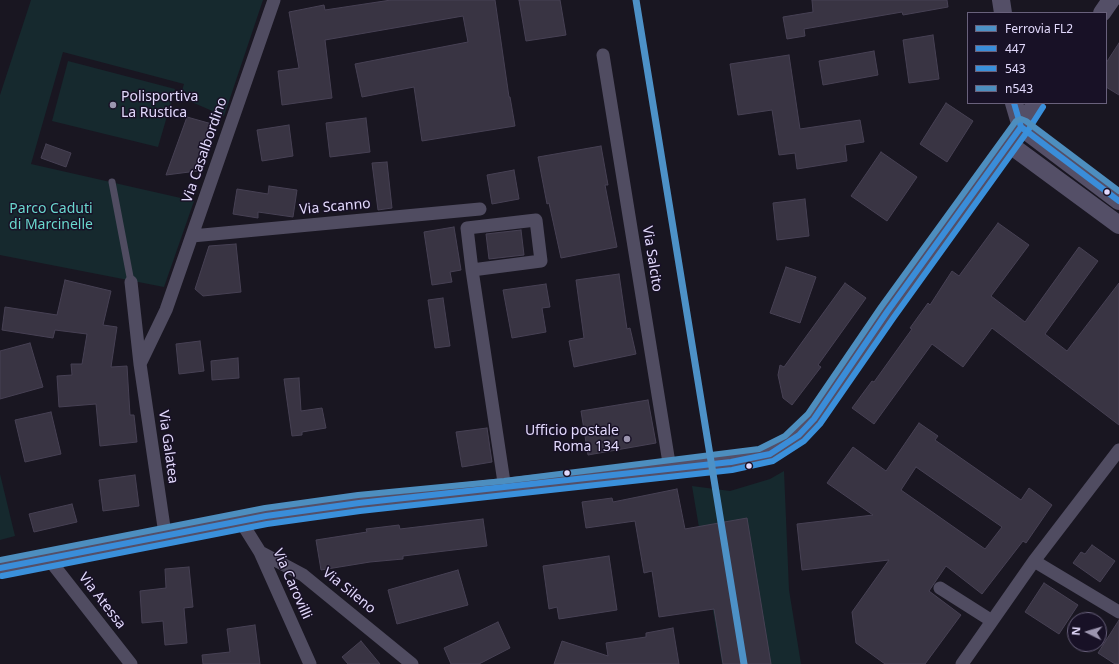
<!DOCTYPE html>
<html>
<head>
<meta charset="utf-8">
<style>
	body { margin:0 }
	#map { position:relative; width:1119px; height:664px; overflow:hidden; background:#191621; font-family:"Noto Sans",sans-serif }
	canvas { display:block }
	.legend { position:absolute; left:967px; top:12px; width:140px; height:92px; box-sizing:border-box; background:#181126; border:1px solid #69617c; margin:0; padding:5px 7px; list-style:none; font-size:12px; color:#e2d9fc }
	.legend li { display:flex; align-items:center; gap:8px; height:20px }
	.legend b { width:20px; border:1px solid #69617c }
	.north { position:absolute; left:1067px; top:612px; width:40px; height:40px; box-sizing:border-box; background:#181126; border:1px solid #69617c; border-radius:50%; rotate:275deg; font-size:11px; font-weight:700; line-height:16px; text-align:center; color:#e2d9fc }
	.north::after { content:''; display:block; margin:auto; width:14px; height:18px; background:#9c95af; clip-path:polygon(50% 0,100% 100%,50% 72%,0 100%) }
</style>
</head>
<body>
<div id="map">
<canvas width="1119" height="664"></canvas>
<ul class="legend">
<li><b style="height:5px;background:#4d91c7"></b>Ferrovia FL2</li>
<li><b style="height:5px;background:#3a8dd9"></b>447</li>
<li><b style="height:5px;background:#3a90db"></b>543</li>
<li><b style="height:5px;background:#4d8ebf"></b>n543</li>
</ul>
<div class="north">N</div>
</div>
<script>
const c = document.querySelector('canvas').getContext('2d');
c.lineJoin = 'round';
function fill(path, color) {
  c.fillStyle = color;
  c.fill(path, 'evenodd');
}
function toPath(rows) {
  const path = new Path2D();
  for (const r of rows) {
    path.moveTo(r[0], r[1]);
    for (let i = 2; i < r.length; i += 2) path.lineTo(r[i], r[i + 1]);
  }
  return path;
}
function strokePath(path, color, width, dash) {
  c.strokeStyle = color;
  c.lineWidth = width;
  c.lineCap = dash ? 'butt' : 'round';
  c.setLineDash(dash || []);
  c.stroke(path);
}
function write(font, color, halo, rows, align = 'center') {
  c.font = font + ' "Noto Sans",sans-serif';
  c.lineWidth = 3;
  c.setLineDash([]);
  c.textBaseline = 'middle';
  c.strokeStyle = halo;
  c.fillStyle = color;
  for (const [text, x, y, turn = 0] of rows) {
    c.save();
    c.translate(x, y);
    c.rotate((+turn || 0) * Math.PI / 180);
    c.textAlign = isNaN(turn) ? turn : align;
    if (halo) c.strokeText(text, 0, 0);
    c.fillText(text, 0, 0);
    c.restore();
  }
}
fill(toPath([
	[31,0,263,0,224,116,180,97,184,84,63,52,31,164,194,201,164,287,0,255,0,95],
	[68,61,175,89,158,147,52,121],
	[784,471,789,590,801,664,722,664,692,486,730,491,770,479],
	[0,474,15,536,0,540]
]), '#16292e');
const building = toPath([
	[391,0,495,0,509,97,510,97,515,126,422,141,414,87,362,97,355,64,468,42,463,16,325,40,332,98,282,105,278,71,299,68,289,12,324,5,325,10,391,0],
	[519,0,560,0,566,35,526,41,519,0],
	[812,0,947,0,948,7,903,15,902,12,804,29,805,36,787,39,783,17,813,12,812,0],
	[933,35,939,79,909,83,903,40,933,35],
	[1119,43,1119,95,1106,87,1106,63,1119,43],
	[874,51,878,75,823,85,819,61,874,51],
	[789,55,800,129,860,120,864,142,845,145,847,161,797,169,795,153,779,155,772,110,738,115,730,64,789,55],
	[946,103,973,121,947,162,920,144,946,103],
	[187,117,212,124,197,171,166,175,187,117],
	[366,118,370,152,330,157,326,123,366,118],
	[289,125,293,156,262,161,257,130,289,125],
	[46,144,71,153,66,167,41,158,46,144],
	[601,146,608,185,605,185,617,247,561,258,549,203,547,204,538,157,601,146],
	[881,152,917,177,887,221,851,196,881,152],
	[387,162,392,208,378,210,372,163,387,162],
	[514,170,519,199,492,204,487,175,514,170],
	[269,186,297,190,293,217,258,212,258,218,233,214,237,189,268,194,269,186],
	[805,199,809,236,777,240,773,203,805,199],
	[998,223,1029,245,991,296,1025,322,1079,247,1098,261,1045,334,1067,351,1119,283,1119,425,992,328,963,367,932,344,874,424,852,408,872,381,874,382,912,329,910,328,928,303,930,305,952,271,959,276,998,223],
	[454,227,461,270,450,272,452,282,432,285,424,232,454,227],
	[521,230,524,255,489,259,486,234,521,230],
	[236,244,241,292,203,296,195,289,209,246,236,244],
	[786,267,816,277,800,323,770,313,786,267],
	[619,274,627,329,630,328,636,354,574,367,569,341,584,338,576,280,619,274],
	[65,280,111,291,103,325,117,327,111,367,127,366,130,415,134,415,137,442,100,446,96,404,59,407,57,376,72,375,71,364,82,364,87,334,55,330,53,338,2,330,5,307,57,315,65,280],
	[845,283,866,298,818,365,821,367,792,405,783,398,778,375,780,365,784,367,845,283],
	[546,284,550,307,542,308,546,332,512,338,503,290,546,284],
	[443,298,450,346,435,348,428,300,443,298],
	[200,341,204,371,179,374,176,344,200,341],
	[30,343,43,387,0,399,0,351,30,343],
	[238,358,239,378,212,380,211,361,238,358],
	[299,378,301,411,322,408,326,428,302,432,302,435,292,436,284,379,299,378],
	[648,400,656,443,588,455,581,411,648,400],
	[51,412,61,454,25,462,15,420,51,412],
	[919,423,938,436,935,440,1021,500,1029,488,1052,505,1026,543,1023,541,982,594,946,566,929,591,961,615,925,664,885,664,856,643,852,612,889,560,802,570,797,524,873,515,827,483,853,447,886,471,919,423],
	[916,467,1002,527,985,549,901,490,916,467],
	[487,428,492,462,462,467,456,432,487,428],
	[135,475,139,506,103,511,99,480,135,475],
	[677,489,685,529,747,518,771,664,723,664,714,609,659,617,652,571,644,573,635,521,586,528,582,502,612,498,613,502,677,489],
	[72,504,77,522,34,532,29,514,72,504],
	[483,519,487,546,403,556,403,559,370,562,321,570,316,540,367,532,366,529,399,525,400,529,483,519],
	[1092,545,1115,561,1100,582,1073,563,1081,552,1085,554,1092,545],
	[609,556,617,610,559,619,557,607,549,609,543,566,609,556],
	[189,567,193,607,184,608,187,643,165,645,163,621,142,623,140,591,166,588,165,569,189,567],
	[458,570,468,605,397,624,388,590,458,570],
	[1044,583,1078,605,1059,634,1025,612,1044,583],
	[1119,620,1119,664,1115,664,1098,653,1119,620],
	[498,622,510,648,479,664,451,664,444,648,498,622],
	[255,625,260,664,203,664,202,655,230,652,227,629,255,625],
	[673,628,679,664,554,664,562,641,608,656,606,643,646,637,646,633,673,628],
	[361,641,380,664,348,664,342,657,361,641]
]);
fill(building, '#393443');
strokePath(building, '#474154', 1);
strokePath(toPath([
	[112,182,131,282]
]), '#504c61', 7);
strokePath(toPath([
	[603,55,670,469],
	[192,236,480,209],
	[472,270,541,261,536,220,467,228,472,270,505,489],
	[131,282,140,364],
	[240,520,260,552,310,664],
	[165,534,140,364,166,310,274,0],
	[260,552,303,575,412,664],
	[48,558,131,664],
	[1034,561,1119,612],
	[940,588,992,621],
	[962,664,1034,561,1119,450]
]), '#504c61', 13);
strokePath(toPath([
	[1001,0,1003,13],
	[1102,13,1111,0],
	[1014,103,1021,127,1119,201],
	[1009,144,1119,225],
	[0,568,266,516,359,503,731,462,770,454,799,435,814,419,887,312,1021,127,1036,103]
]), '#544f67', 18);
strokePath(toPath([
	[1014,103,1021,127,1119,201],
	[0,568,266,516,359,503,731,462,770,454,799,435,814,419,887,312,1021,127]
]), '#3a8dd9', 6);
strokePath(toPath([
	[2,576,267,524,360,511,732,470,773,461,804,441,820,424,894,317,1027,132,1043,107]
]), '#3a90db', 6);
strokePath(toPath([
	[0,560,265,508,358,495,504,481,759,449,785,436,808,414,881,307,1016,121,1021,119,1026,121,1119,191]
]), '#4d8ebf', 6);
strokePath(toPath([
	[636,0,744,664]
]), '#4d91c7', 7);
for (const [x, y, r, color] of [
	[113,105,4,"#9c95af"],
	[1107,192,3.5,"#e2d9fc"],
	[627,439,4,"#9c95af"],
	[749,466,3.5,"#e2d9fc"],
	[567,473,3.5,"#e2d9fc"]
]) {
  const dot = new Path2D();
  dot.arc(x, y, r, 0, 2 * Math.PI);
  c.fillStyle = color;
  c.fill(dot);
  strokePath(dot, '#181126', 1.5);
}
write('14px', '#e2d9fc', '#181126', [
	["Polisportiva",121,97],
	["La Rustica",121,113],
	["Ufficio postale",619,431,"right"],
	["Roma 134",619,447,"right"]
], 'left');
write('14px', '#e2d9fc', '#181126', [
	["Via Casalbordino",205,150,-71],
	["Via Scanno",335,207,-5],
	["Via Salcito",652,259,81],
	["Via Galatea",168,447,82],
	["Via Carovilli",292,584,66],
	["Via Sileno",349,591,39],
	["Via Atessa",102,601,52]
]);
write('14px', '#69d8ce', '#181126', [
	["Parco Caduti",51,209],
	["di Marcinelle",51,225]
]);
</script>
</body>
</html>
